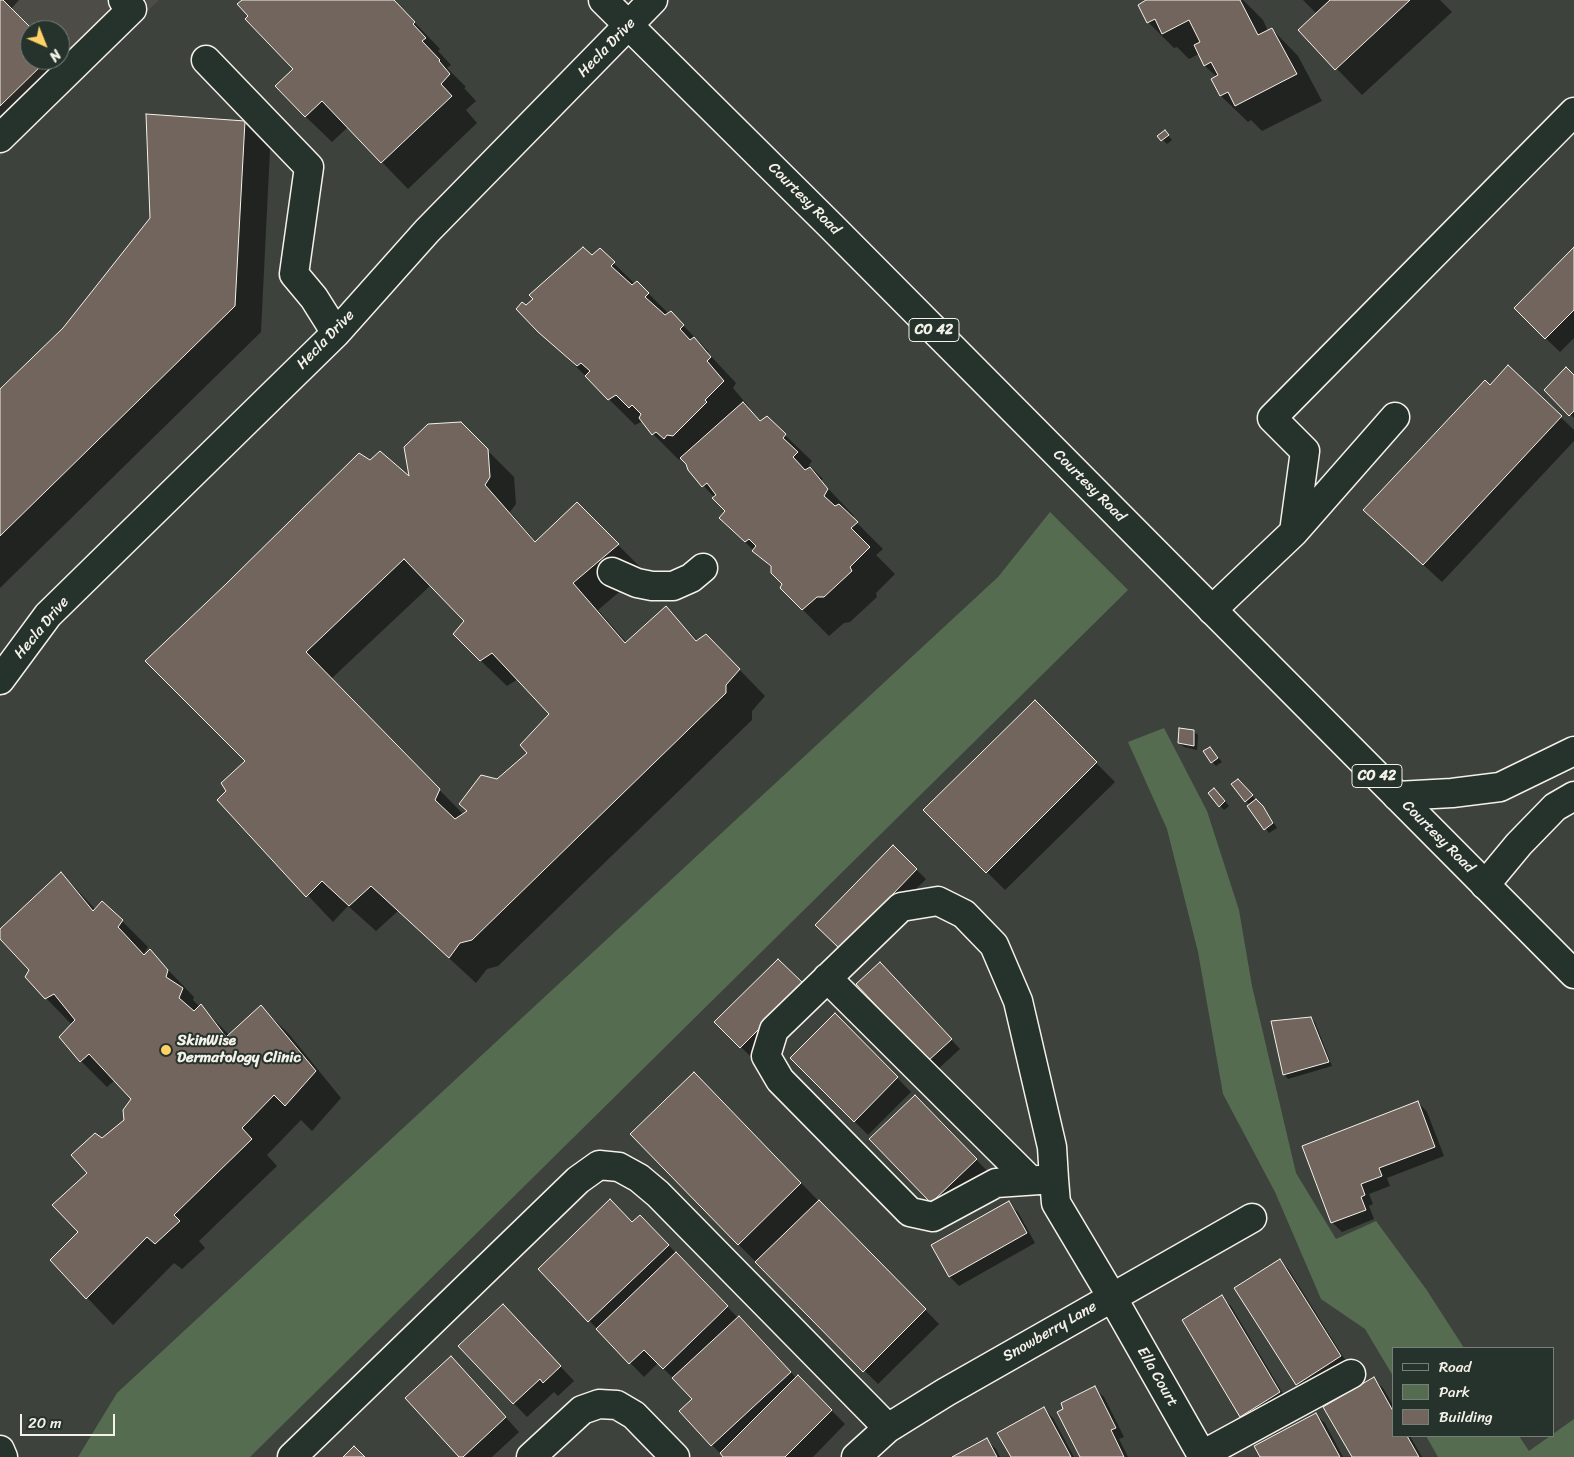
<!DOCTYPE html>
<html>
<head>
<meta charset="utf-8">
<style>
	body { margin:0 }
	#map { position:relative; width:1574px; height:1457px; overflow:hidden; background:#3d423c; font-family:Sriracha,sans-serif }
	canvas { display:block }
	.legend { position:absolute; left:1392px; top:1347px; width:162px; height:90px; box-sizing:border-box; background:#26332d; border:1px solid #787f78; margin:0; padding:6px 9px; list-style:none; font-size:15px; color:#f4f1e8 }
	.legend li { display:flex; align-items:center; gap:10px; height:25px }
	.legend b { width:25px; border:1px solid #787f78 }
	.north { position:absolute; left:20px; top:20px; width:50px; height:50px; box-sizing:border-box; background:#26332d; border:1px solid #787f78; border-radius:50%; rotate:136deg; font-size:14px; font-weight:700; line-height:20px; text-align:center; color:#f4f1e8 }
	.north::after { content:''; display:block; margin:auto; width:18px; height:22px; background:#ffd166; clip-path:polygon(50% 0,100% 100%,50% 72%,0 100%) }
	.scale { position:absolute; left:20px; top:1414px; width:95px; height:22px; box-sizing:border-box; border:2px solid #f4f1e8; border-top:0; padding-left:6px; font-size:15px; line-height:18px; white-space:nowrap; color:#f4f1e8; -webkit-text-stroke:4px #26332d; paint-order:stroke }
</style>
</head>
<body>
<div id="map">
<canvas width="1574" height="1457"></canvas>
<ul class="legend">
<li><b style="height:6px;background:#26332d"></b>Road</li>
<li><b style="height:14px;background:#566c50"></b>Park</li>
<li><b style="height:14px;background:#72655e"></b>Building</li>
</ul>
<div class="north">N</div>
<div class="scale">20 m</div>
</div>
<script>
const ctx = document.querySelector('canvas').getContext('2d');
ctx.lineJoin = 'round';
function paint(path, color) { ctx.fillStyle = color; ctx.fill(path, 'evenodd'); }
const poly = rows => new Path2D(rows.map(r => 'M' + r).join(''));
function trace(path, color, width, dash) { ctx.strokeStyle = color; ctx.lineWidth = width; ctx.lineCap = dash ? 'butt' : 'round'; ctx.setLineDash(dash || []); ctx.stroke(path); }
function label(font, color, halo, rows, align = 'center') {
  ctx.font = font + ' Sriracha,sans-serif'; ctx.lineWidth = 4; ctx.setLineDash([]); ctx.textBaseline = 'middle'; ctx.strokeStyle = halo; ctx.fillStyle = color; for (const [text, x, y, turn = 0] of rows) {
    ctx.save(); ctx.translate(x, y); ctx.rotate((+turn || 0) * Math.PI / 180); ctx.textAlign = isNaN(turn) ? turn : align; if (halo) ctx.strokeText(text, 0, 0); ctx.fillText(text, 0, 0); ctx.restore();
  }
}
paint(poly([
	[0,0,159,0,0,157],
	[30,30,60,30,60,60,30,60]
]), '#4d4c46');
paint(poly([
	[1050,512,1128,590,250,1457,78,1457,117,1393,998,577],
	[1164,728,1207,811,1239,910,1252,986,1296,1173,1336,1239,1376,1221,1426,1289,1464,1348,1393,1348,1393,1376,1365,1329,1321,1299,1275,1192,1223,1094,1198,952,1167,829,1128,742],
	[1574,1419,1574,1457,1438,1457,1426,1436,1519,1436,1529,1451]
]), '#566c50');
paint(poly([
	[0,0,19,0,11,9,31,30,30,30,30,60,60,59,68,67,0,133],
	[243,0,393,0,440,49,438,51,451,65,447,68,466,87,464,88,476,101,466,110,477,123,408,189,348,127,332,142,305,116,294,69,250,16],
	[1147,0,1243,0,1263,20,1268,31,1272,29,1298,56,1322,101,1262,131,1251,120,1248,122,1221,96,1213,79,1217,77,1205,66,1199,54,1189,59,1177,47,1174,48,1148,22],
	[1303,0,1440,0,1452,12,1362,95,1300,30,1317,14],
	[244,123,270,149,261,332,0,588,0,391,64,328],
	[1165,132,1172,140,1167,144,1159,136],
	[1574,249,1574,338,1560,352,1529,322],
	[600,250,635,284,637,282,669,314,671,313,709,352,708,353,736,383,733,388,749,407,748,409,761,422,767,418,812,461,809,465,823,479,821,481,854,516,852,518,883,549,876,555,895,574,876,593,877,597,850,622,844,623,829,636,781,588,784,584,772,568,720,518,727,511,689,470,687,464,682,458,679,460,653,434,643,421,635,425,518,309,526,306],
	[1509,367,1574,430,1574,441,1442,582,1364,510],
	[1574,376,1574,418,1546,390],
	[487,450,514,477,516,504,510,512,537,543,577,504,644,571,598,610,627,643,666,607,698,641,732,662,765,696,752,711,752,720,498,966,487,969,476,983,398,911,376,931,348,906,333,922,218,800,228,791,247,761,370,462,410,479],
	[431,585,465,620,480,660,507,686,518,679,551,714,529,753,498,780,464,815,331,679],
	[1035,701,1115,782,1005,890,925,810],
	[1193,731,1198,735,1197,750,1184,747,1179,743],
	[1210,748,1222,762,1216,766,1212,762],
	[1238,781,1267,812,1277,828,1269,833,1250,806,1233,784],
	[1218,793,1229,806,1224,810,1209,794],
	[893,847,926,879,850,957],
	[61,873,96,910,122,921,148,947,141,958,150,951,194,997,193,1000,200,1007,201,1006,230,1036,261,1007,288,1033,341,1098,312,1131,301,1120,267,1155,277,1166,199,1241,205,1248,182,1269,174,1263,113,1325,52,1260,80,1232,89,1173,102,1140,126,1120,132,1099,115,1080,107,1087,81,1061,72,1025,46,998,31,970,0,937,0,931],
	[889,973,960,1049,938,1069,929,1060],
	[812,994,750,1056,716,1022],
	[835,1015,911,1092,868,1135,792,1058],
	[1311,1018,1315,1022,1332,1066,1288,1079,1284,1074],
	[712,1092,939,1324,878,1384,738,1244],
	[1418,1102,1427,1112,1444,1156,1387,1178,1390,1186,1369,1194,1373,1204,1369,1206,1374,1219,1342,1232,1332,1222],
	[929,1110,990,1174,931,1202],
	[1008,1203,1018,1212,1035,1243,959,1286,950,1277,933,1246],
	[633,1224,654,1230,738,1318,753,1331,797,1379,798,1377,845,1424,813,1457,724,1457,712,1445,694,1399,658,1363,644,1377,539,1269],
	[1280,1260,1289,1270,1349,1366,1306,1394,1297,1385,1236,1288],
	[1221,1297,1231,1306,1288,1402,1251,1425,1241,1416],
	[516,1319,574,1381,558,1396,554,1392,527,1417,459,1346],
	[465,1372,519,1432,492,1457,461,1457],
	[1374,1379,1383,1388,1393,1405,1393,1436,1410,1436,1422,1457,1353,1457],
	[1094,1388,1104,1397,1124,1437,1119,1439,1128,1457,1081,1457],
	[1044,1409,1053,1418,1074,1457,1012,1457],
	[1315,1414,1325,1423,1343,1457,1261,1457],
	[986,1440,996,1449,1000,1457,955,1457]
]), '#0007');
const building = poly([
	[0,0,3,0,33,30,30,30,30,60,47,60,0,106,0,0],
	[242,0,394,0,415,22,413,24,426,38,422,41,440,60,439,61,450,74,441,84,452,96,381,163,322,101,305,117,275,86,293,69,245,19,248,16,237,4,242,0],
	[1146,0,1240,0,1258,35,1272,28,1297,74,1235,106,1228,92,1220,96,1211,79,1218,75,1211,62,1204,66,1194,45,1200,42,1189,20,1162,34,1155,19,1147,23,1138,5,1146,0],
	[1330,0,1410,0,1335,70,1298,30,1330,0],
	[146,114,245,121,235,306,0,536,0,389,63,328,150,218,146,114],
	[1165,130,1169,135,1161,141,1157,136,1165,130],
	[583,247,592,255,600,248,615,262,611,266,632,285,637,281,649,293,645,297,665,315,671,311,684,325,680,329,690,340,694,337,711,357,707,361,724,381,705,400,707,402,673,436,667,435,664,439,656,432,652,435,639,418,641,414,632,405,629,408,616,395,608,400,585,376,590,371,581,363,577,366,538,332,516,309,522,302,526,305,533,299,529,295,583,247],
	[1574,247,1574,310,1545,339,1514,308,1574,247],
	[1508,365,1562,416,1423,565,1363,510,1485,380,1490,385,1508,365],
	[1566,367,1574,375,1574,411,1569,416,1544,390,1566,367],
	[743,402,760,421,767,416,786,434,783,438,798,452,793,457,805,470,810,467,828,489,824,496,835,506,839,504,858,522,851,528,870,547,850,567,852,571,824,597,817,597,802,610,780,588,782,584,771,573,771,566,752,551,756,546,749,539,745,542,719,518,725,511,712,498,716,495,707,483,702,487,688,470,686,464,680,458,743,402],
	[461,422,488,449,490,477,485,485,535,542,577,502,619,544,573,583,625,643,666,606,696,641,706,634,740,669,726,685,726,693,472,940,460,943,449,958,371,886,349,906,322,881,306,897,217,800,226,791,221,783,245,761,145,661,226,584,359,453,370,460,380,451,409,476,404,447,428,424,461,422],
	[404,559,464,621,453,634,480,661,492,653,549,714,520,745,527,753,497,779,481,775,459,804,467,811,455,819,435,800,440,789,306,652,404,559],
	[1035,700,1097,762,986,873,923,810,1035,700],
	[1179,728,1194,730,1194,746,1178,743,1179,728],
	[1210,747,1218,758,1211,763,1203,751,1210,747],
	[1238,779,1253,795,1245,802,1231,784,1238,779],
	[1214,788,1225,801,1219,807,1208,793,1214,788],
	[1256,799,1263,806,1273,823,1264,830,1247,806,1256,799],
	[893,845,917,869,840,949,815,925,893,845],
	[61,872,93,911,102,901,123,920,118,927,144,955,150,949,168,970,166,977,183,988,179,998,194,1011,201,1004,226,1037,261,1005,316,1071,285,1106,274,1095,242,1128,252,1139,174,1215,180,1221,155,1244,147,1237,86,1299,50,1260,78,1232,52,1205,87,1173,71,1155,95,1133,102,1138,124,1120,123,1110,131,1099,89,1054,80,1062,59,1037,75,1020,54,994,45,999,25,977,29,970,0,939,0,929,61,872],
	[778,959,804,984,740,1048,714,1022,778,959],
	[880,962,952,1039,928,1061,856,984,880,962],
	[835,1013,898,1077,854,1122,790,1058,835,1013],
	[1311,1017,1329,1062,1283,1075,1271,1021,1311,1017],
	[694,1072,801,1183,738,1245,630,1134,694,1072],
	[915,1095,977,1159,931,1203,869,1139,915,1095],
	[1418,1101,1435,1147,1379,1168,1382,1176,1361,1184,1365,1195,1361,1197,1366,1210,1331,1223,1302,1146,1418,1101],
	[610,1199,632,1222,640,1215,669,1245,588,1322,538,1269,610,1199],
	[819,1200,926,1309,863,1372,755,1262,819,1200],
	[1009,1201,1027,1233,949,1277,931,1245,1009,1201],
	[676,1252,728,1306,663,1369,644,1350,629,1364,596,1329,676,1252],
	[1280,1259,1341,1356,1296,1385,1234,1288,1280,1259],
	[1222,1295,1280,1392,1240,1417,1182,1320,1222,1295],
	[503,1304,561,1366,543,1383,540,1379,513,1404,458,1346,503,1304],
	[739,1316,791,1372,711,1446,679,1411,692,1399,672,1378,739,1316],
	[451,1356,506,1417,463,1457,459,1457,405,1398,451,1356],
	[798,1375,832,1410,785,1457,723,1457,720,1453,798,1375],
	[1374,1377,1393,1411,1393,1436,1407,1436,1419,1457,1352,1457,1323,1407,1374,1377],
	[1095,1386,1116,1428,1111,1430,1124,1457,1080,1457,1057,1412,1063,1409,1061,1403,1095,1386],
	[1044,1407,1071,1457,1011,1457,997,1433,1044,1407],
	[1316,1413,1340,1457,1260,1457,1254,1446,1316,1413],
	[987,1438,997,1457,952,1457,987,1438],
	[354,1446,365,1457,343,1457,354,1446]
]);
paint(building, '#72655e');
trace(building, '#f4f1e8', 1);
const minor = poly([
	[206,60,309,167,294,274,314,298,336,333],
	[0,138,132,9,123,0],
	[1294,532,1305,451,1272,418,1574,112],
	[612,572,637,583,652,586,673,586,691,578,703,568],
	[1212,610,1294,532,1395,417],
	[0,680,48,615,336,333,427,231,653,0],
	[1397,796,1452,793,1500,787,1574,751],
	[1485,885,1519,844,1555,807,1574,796],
	[827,978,1030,1180],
	[1054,1179,996,1183,933,1217,910,1212,780,1080,766,1056,774,1030,901,907,938,901,964,914,994,945,1018,1001,1052,1147,1054,1179,1056,1203,1112,1297,1203,1457],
	[0,1450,3,1457],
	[1202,1455,1351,1374],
	[292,1457,578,1180,599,1165,619,1167,639,1178,658,1194,888,1428],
	[531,1457,582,1410,599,1404,617,1405,634,1415,675,1457],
	[856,1457,888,1428,946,1392,1252,1218]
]);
const major = poly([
	[603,0,832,227,1574,974]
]);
trace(minor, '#f4f1e8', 31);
trace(major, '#f4f1e8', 31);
trace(minor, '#26332d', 28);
trace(major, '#26332d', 28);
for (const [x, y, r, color] of [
	[166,1050,6,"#ffd166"]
]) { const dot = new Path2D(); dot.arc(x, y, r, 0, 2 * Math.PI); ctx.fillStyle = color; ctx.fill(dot); trace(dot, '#26332d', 2); }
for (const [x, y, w] of [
	[934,330,50],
	[1377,776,50]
]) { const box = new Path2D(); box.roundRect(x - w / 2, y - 11.5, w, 23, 4); ctx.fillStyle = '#26332d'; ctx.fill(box); trace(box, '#f4f1e8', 1); }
label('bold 14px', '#f4f1e8', null, [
	["CO 42",934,330],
	["CO 42",1377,776]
]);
label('15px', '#f4f1e8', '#26332d', [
	["Hecla Drive",607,48,-46],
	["Courtesy Road",804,199,45],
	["Hecla Drive",326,340,-46],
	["Courtesy Road",1089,486,45],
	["Hecla Drive",42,628,-50],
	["Courtesy Road",1438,837,45],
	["Snowberry Lane",1050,1332,-30],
	["Ella Court",1157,1377,60]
]);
label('bold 15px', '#f4f1e8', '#26332d', [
	["SkinWise",177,1041],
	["Dermatology Clinic",177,1058]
], 'left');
</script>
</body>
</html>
